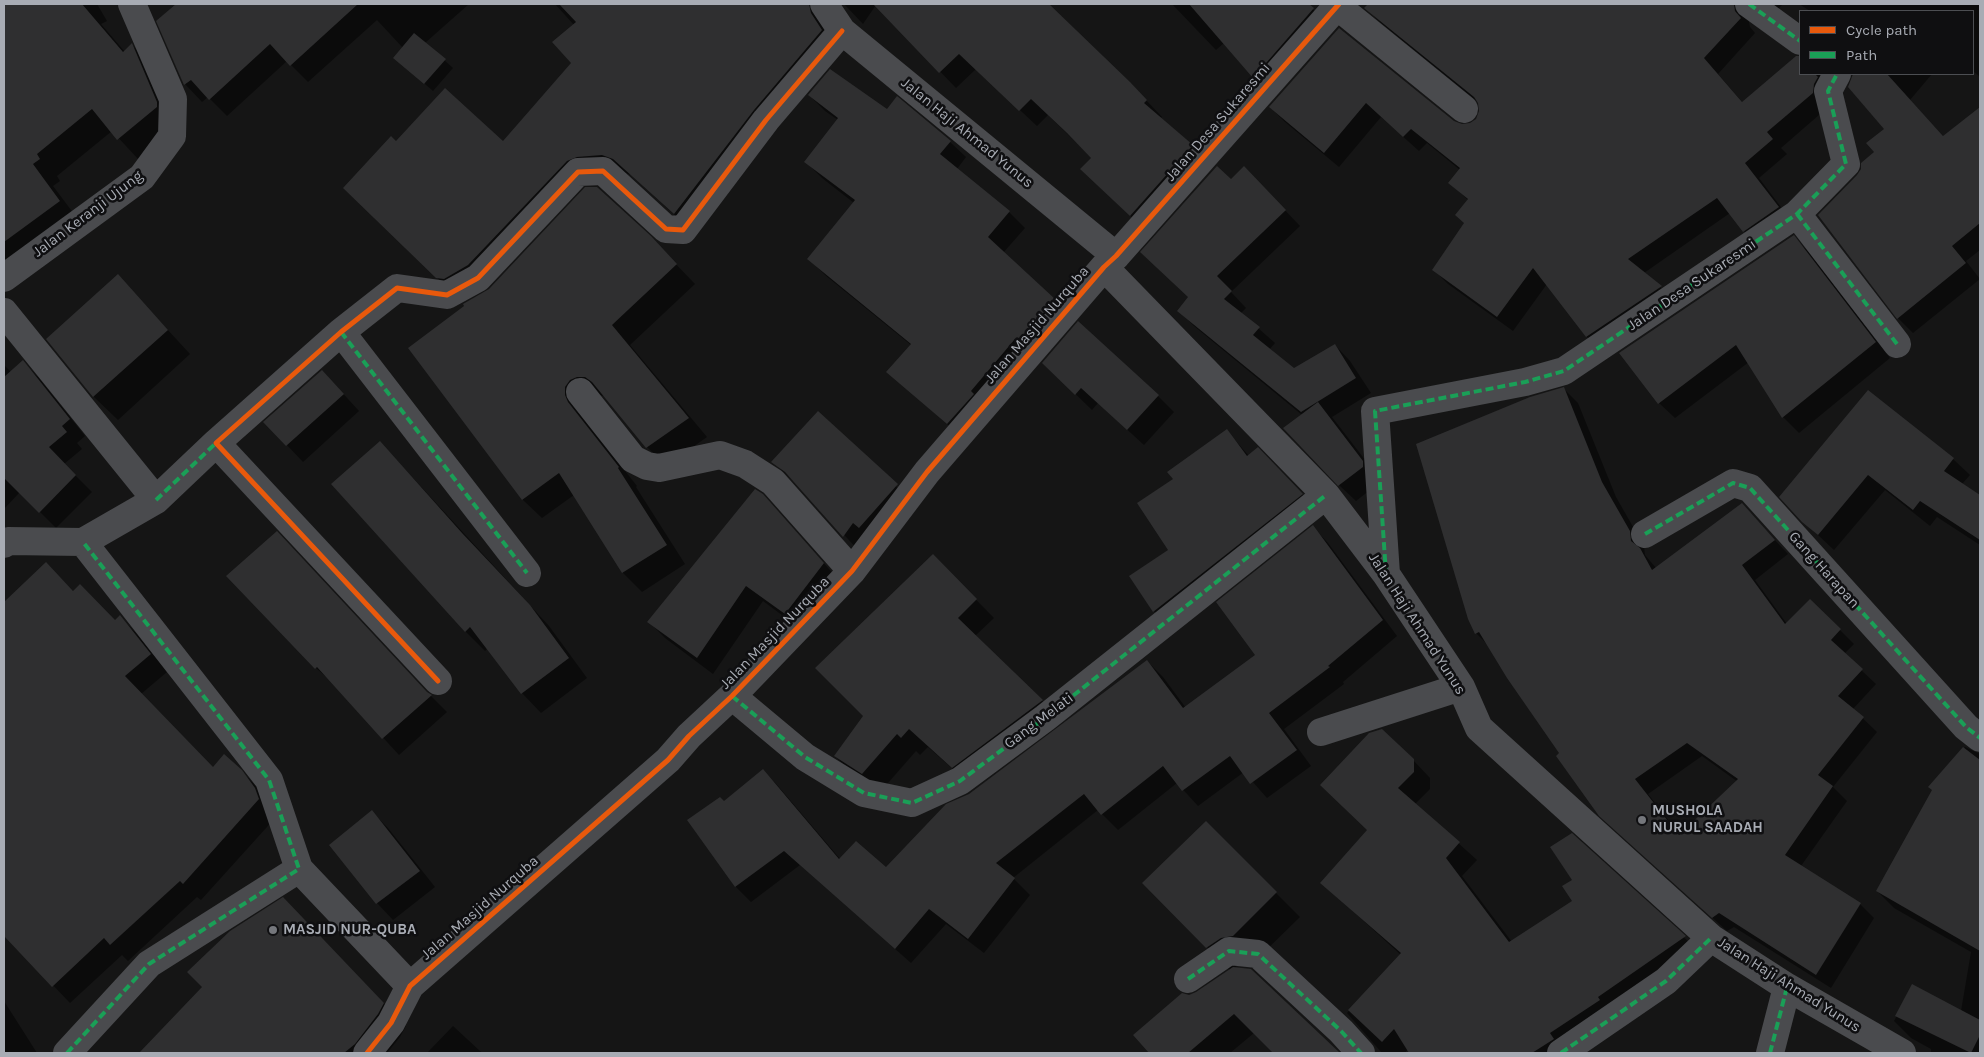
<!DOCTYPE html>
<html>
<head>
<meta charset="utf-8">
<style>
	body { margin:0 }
	#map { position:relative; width:1984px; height:1057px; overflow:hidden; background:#151515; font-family:Karla,sans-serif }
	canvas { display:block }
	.frame { position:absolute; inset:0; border:5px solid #a8acb4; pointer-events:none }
	.legend { position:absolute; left:1799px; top:10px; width:175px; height:65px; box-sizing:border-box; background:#0f0f11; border:1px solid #4c4e52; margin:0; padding:6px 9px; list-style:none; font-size:15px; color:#a8acb4 }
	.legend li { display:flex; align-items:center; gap:10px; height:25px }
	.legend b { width:25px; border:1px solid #4c4e52 }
</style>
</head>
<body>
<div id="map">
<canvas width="1984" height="1057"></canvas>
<div class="frame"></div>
<ul class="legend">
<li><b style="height:6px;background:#e8590c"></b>Cycle path</li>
<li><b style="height:6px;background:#1a9f57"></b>Path</li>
</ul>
</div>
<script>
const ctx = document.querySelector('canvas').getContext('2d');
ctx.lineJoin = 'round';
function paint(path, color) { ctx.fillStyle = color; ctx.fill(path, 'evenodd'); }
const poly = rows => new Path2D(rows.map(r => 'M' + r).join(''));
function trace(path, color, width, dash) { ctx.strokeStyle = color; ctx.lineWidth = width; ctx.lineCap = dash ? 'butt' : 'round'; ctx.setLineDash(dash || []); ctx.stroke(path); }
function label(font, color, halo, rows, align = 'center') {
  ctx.font = font + ' Karla,sans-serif'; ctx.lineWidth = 5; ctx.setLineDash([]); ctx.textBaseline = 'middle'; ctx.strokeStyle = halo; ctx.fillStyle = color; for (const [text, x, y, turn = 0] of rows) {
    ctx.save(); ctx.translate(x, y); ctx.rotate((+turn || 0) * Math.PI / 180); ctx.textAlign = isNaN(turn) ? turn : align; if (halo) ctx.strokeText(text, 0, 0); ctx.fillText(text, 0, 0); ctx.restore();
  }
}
paint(poly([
	[4,4,97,4,107,21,101,24,125,52,132,45,153,66,178,124,139,160,112,131,57,176,60,181,53,186,80,222,4,278],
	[177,4,469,4,425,43,453,68,433,91,403,65,403,48,377,20,308,82,287,61,227,116,208,97,202,102,185,84,158,22],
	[555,4,621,4,638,24,658,4,1032,4,1036,8,1041,4,1048,4,1146,100,1162,117,1160,119,1208,163,1147,232,1098,185,1092,158,1048,115,1037,126,976,69,956,88,876,5,863,24,845,5,840,4,827,30,690,229,631,175,620,171,594,172,454,294,361,204,396,143,503,142,572,63,574,25],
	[1172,4,1307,4,1329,24,1269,92,1224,43,1216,50],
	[1370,4,1761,4,1748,18,1750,27,1755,33,1718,74,1743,103,1797,57,1800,57,1800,74,1849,74,1827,108,1781,148,1787,154,1759,178,1793,223,1758,246,1744,231,1730,213,1644,273,1676,301,1602,351,1587,337,1547,284,1513,331,1448,284,1433,269,1465,223,1468,200,1450,183,1460,170,1427,143,1419,151,1381,117,1339,167,1285,122,1270,107,1339,29,1454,122,1462,126,1471,125,1477,119,1481,112,1479,103,1381,23,1366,8],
	[1768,4,1783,4,1778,9],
	[1799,4,1980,4,1980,77,1973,71,1973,11,1810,11],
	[1854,74,1932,74,1910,100,1944,137,1980,109,1980,250,1966,261,1980,279,1913,333,1898,318,1858,175,1876,152,1885,129,1849,86],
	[809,95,887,111,950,142,966,157,957,169,1009,212,1025,228,1003,253,1070,316,964,439,888,372,911,345,825,275,809,259,854,203,822,178,806,162,838,120,825,111],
	[1231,180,1260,184,1300,226,1231,292,1246,308,1241,313,1275,343,1269,350,1294,369,1335,345,1350,361,1371,393,1332,417,1379,478,1379,483,1356,501,1339,485,1302,415,1194,326,1179,311,1189,298],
	[1793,237,1809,252,1890,358,1799,433,1783,417,1749,362,1675,418,1659,403],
	[669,257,695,284,630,345,707,437,666,466,647,447,605,396,597,395,586,422,637,486,636,487,685,564,642,592,623,573,574,495,542,518,523,500,410,348],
	[118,276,190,354,118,420,94,397,48,339],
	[23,362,39,378,85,436,77,443,82,449,64,464,92,492,56,528,20,492,4,509,4,365,11,372],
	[1060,379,1158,396,1174,412,1144,445,1098,403,1092,410],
	[338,388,359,411,303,462,265,422],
	[1564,389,1578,403,1616,497,1644,546,1645,555,1656,568,1742,505,1788,554,1755,580,1787,624,1810,600,1854,644,1844,654,1876,684,1853,709,1877,732,1833,787,1847,801,1801,866,1860,904,1874,918,1831,988,1734,927,1727,931,1615,829,1489,646,1476,633],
	[1702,756,1738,782,1681,836,1648,794],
	[1868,392,1953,459,1970,475,1962,484,1980,497,1980,545,1937,517,1930,526,1885,490,1834,550,1803,521],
	[818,413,913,502,860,552,797,484,773,462],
	[1227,431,1249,456,1258,449,1316,508,1168,625,1154,611,1130,577,1169,551,1175,480],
	[380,442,549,626,587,678,541,713,522,693,488,648,485,651,465,631],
	[762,495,839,580,802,630,763,601,713,674,665,638,649,622],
	[1313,527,1328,543,1397,636,1343,682,1344,684,1284,729,1311,766,1267,798,1244,772,1198,806,1177,783,1118,830,1098,810,1013,878,1030,895,984,953,946,924,911,963,800,865,751,902,736,887,689,820,724,802,763,770,778,786,841,860,886,869,970,795,1147,661,1163,677,1186,708,1257,655],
	[933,556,994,618,975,636,1060,718,971,785,928,747,920,755,916,751,881,791,853,774,835,756,864,716],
	[46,564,74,592,115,621,120,617,137,634,167,672,141,694,213,769,241,771,259,789,276,817,201,900,197,897,128,961,122,955,70,1003,4,934,4,604],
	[228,576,429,694,447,712,399,755,333,683,316,668],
	[1965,747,1980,754,1980,1053,1931,1053,1931,1049,1911,1038,1894,1021,1913,985,1961,1011,1971,952,1894,908,1877,891,1934,791,1930,787],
	[1413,760,1430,778,1430,789,1415,804,1477,860,1462,876,1512,942,1574,901,1572,835,1702,954,1568,1053,1411,1053,1408,1049,1405,1053,1382,1053,1347,1013,1401,955,1322,883,1368,830],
	[372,812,388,828,435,887,393,920,377,903,330,845],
	[1206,823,1300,917,1257,959,1245,961,1234,968,1329,1043,1339,1053,1275,1053,1254,1033,1230,1053,1151,1053,1135,1035,1189,996,1197,993,1230,970,1144,883],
	[306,922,406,1026,400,1037,387,1053,141,1053,204,987],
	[4,1001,37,1053,4,1053],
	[453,1026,480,1051,483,1053,427,1053]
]), '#0007');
paint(poly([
	[4,4,82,4,123,52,132,43,157,102,157,107,117,140,92,109,37,154,40,159,33,164,60,201,4,242],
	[176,4,358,4,290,66,270,44,209,100,191,80,184,85,156,21],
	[559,4,809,4,811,13,822,30,754,110,674,214,613,159,602,155,577,157,567,161,468,265,444,279,436,278,343,188,391,136,396,141,445,88,503,141,571,63,552,42,576,22],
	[873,4,1049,4,1130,82,1147,100,1144,103,1193,145,1130,216,1080,169,1091,158,1067,133,1031,99,1019,111,959,54,939,73],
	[1189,4,1309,4,1314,8,1253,78],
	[1368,4,1734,4,1735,11,1741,18,1704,58,1742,102,1796,56,1800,56,1800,74,1815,74,1818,77,1814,84,1813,93,1767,132,1773,139,1745,163,1779,207,1743,232,1717,198,1628,259,1662,286,1586,337,1533,268,1497,317,1432,270,1464,223,1455,215,1468,199,1448,183,1460,168,1411,129,1403,137,1366,103,1324,153,1269,107,1339,28,1454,121,1462,124,1470,123,1476,119,1479,111,1478,103,1474,97,1364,8],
	[414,33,446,59,424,84,393,58],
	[830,69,887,109,897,96,951,141,940,154,1010,211,988,237,1055,299,1019,342,1015,339,971,391,974,394,947,424,886,372,911,344,807,259,855,200,804,162,838,118,808,95],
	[1853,74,1887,74,1943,136,1980,107,1980,223,1952,246,1966,263,1897,319,1818,215,1857,175,1861,169,1861,163,1874,152,1866,143,1884,129,1848,87],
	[1217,166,1231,179,1244,166,1286,210,1217,276,1232,291,1224,299,1260,327,1253,335,1294,368,1335,344,1356,378,1301,412,1177,311,1188,297,1140,252],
	[585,187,597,187,651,236,677,264,612,325,689,418,646,448,592,382,585,377,577,377,570,380,565,387,565,395,568,402,619,467,618,468,667,545,622,573,559,473,522,500,408,348,464,306,463,304,489,289],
	[1794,235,1876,342,1782,418,1736,345,1658,404,1619,353],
	[118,274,168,330,93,397,46,339],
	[1078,321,1159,395,1127,430,1081,388,1075,395,1042,363],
	[23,360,70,419,62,426,67,432,49,447,76,475,39,513,4,478,4,377],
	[322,370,344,394,286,446,263,422],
	[1564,387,1602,482,1630,531,1631,541,1640,548,1652,570,1742,503,1775,540,1742,565,1785,624,1810,599,1841,629,1831,640,1863,669,1838,696,1864,717,1818,775,1833,786,1785,855,1861,903,1816,975,1719,913,1712,918,1599,816,1556,756,1559,753,1507,678,1479,632,1475,634,1468,619,1416,444,1530,397],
	[1687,743,1738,779,1679,835,1635,779],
	[1868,390,1954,458,1944,471,1980,495,1980,540,1920,501,1913,510,1868,475,1818,535,1802,522,1779,497],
	[1318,402,1363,461,1363,467,1338,486,1283,428],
	[818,411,898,484,859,528,853,523,843,537,785,472,771,462],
	[1227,429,1247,456,1258,447,1303,494,1153,612,1129,576,1168,550,1137,503,1173,479,1167,472],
	[380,441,462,533,530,605,569,658,521,694,470,627,465,632,331,484],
	[755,489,763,494,824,563,785,614,746,586,697,658,647,622],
	[1313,525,1383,620,1328,666,1330,667,1269,713,1297,750,1250,784,1230,756,1182,791,1163,766,1101,815,1084,794,996,863,1015,878,968,939,929,909,895,949,784,851,735,887,687,820,720,797,724,801,763,769,839,859,856,841,886,867,946,804,969,794,1147,660,1183,708,1255,655,1216,602],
	[277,531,427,692,432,695,382,739,317,667,315,669,226,576],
	[933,554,977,599,958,618,1043,700,952,768,909,729,901,738,897,734,862,774,834,756,863,716,815,668],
	[46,562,73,591,80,584,115,620,120,615,151,654,125,676,213,767,224,754,242,770,255,788,259,799,183,884,180,881,110,945,104,938,52,987,4,936,4,602],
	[1382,729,1414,759,1414,772,1398,788,1460,842,1446,858,1509,942,1572,901,1562,886,1572,880,1550,847,1572,833,1686,936,1598,997,1600,1000,1550,1033,1554,1039,1532,1053,1409,1053,1394,1029,1382,1042,1348,1010,1401,953,1320,883,1367,830,1320,785,1369,733],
	[1963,747,1980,760,1980,951,1876,891,1932,790,1928,787],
	[372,810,420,871,376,904,329,845],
	[1206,821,1277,892,1233,936,1221,938,1206,948,1142,883],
	[283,897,384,1003,378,1014,355,1044,344,1053,139,1053,202,987,187,972,230,931],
	[1233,967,1251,969,1340,1053,1273,1053,1234,1014,1188,1053,1149,1053,1133,1035,1182,993,1189,995,1196,992],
	[1912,984,1980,1020,1980,1035,1971,1053,1895,1016]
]), '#2f2f30');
trace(poly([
	[824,4,842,31,1116,256],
	[1749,4,1800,41],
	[1337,6,1464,109],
	[1797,214,1897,344],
	[1104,267,1326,495,1386,574,1461,687,1479,728,1711,938,1787,987,1902,1053],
	[4,278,142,177,172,136,173,99,132,4],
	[4,312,156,500,83,542],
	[341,332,527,573],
	[580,392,633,459,647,466,659,468,720,455,745,464,773,482,852,571],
	[156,500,216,443],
	[1645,534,1733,483,1750,488,1966,727,1980,738],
	[83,542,269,780,299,869,410,986],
	[4,544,8,541,83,542],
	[1386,574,1375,411,1525,382,1564,371,1797,214,1846,164,1828,91,1837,74],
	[438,681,216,443,341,332,397,288,447,295,478,278,578,172,603,171,666,229,683,230,766,120,842,31],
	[732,696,805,757,864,793,912,803,960,781,1045,718,1326,495],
	[1321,732,1461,687],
	[1188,979,1229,951,1258,954,1341,1031,1361,1053],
	[67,1053,149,964,299,869],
	[367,1053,391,1023,410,986,668,760,689,736,732,696,852,571,927,472,1104,267,1116,256,1339,4],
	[1561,1053,1666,981,1711,938],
	[1770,1053,1787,987]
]), '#4a4b4e', 28);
trace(poly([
	[1749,4,1800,41],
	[1797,214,1897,344],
	[341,332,527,573],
	[156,500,216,443],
	[1645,534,1733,483,1750,488,1966,727,1980,738],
	[1386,574,1375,411,1525,382,1564,371,1797,214,1846,164,1828,91,1837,74],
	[732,696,805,757,864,793,912,803,960,781,1045,718,1326,495],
	[1188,979,1229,951,1258,954,1341,1031,1361,1053],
	[67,1053,149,964,299,869,269,780,83,542],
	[1561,1053,1666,981,1711,938],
	[1770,1053,1787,987]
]), '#1a9f57', 4, [8, 4]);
trace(poly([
	[438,681,216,443,341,332,397,288,447,295,478,278,578,172,603,171,666,229,683,230,766,120,842,31],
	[367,1053,391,1023,410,986,668,760,689,736,732,696,852,571,927,472,1104,267,1116,256,1339,4]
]), '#e8590c', 5);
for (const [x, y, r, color] of [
	[1642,820,5,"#75777c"],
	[273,930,5,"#75777c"]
]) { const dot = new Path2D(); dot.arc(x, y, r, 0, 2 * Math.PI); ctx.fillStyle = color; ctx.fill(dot); trace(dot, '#0f0f11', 2); }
label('15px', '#a8acb4', '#0f0f11', [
	["Jalan Desa Sukaresmi",1218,122,-49],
	["Jalan Haji Ahmad Yunus",967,133,39],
	["Jalan Keranji Ujung",88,214,-37],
	["Jalan Desa Sukaresmi",1692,285,-34],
	["Jalan Masjid Nurquba",1037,325,-49],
	["Gang Harapan",1824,570,48],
	["Jalan Haji Ahmad Yunus",1417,624,57],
	["Jalan Masjid Nurquba",775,633,-46],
	["Gang Melati",1039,721,-37],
	["Jalan Masjid Nurquba",480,908,-41],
	["Jalan Haji Ahmad Yunus",1789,985,32]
]);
label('bold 15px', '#a8acb4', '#0f0f11', [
	["MUSHOLA",1652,811],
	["NURUL SAADAH",1652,828],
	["MASJID NUR-QUBA",283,930]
], 'left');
</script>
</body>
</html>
